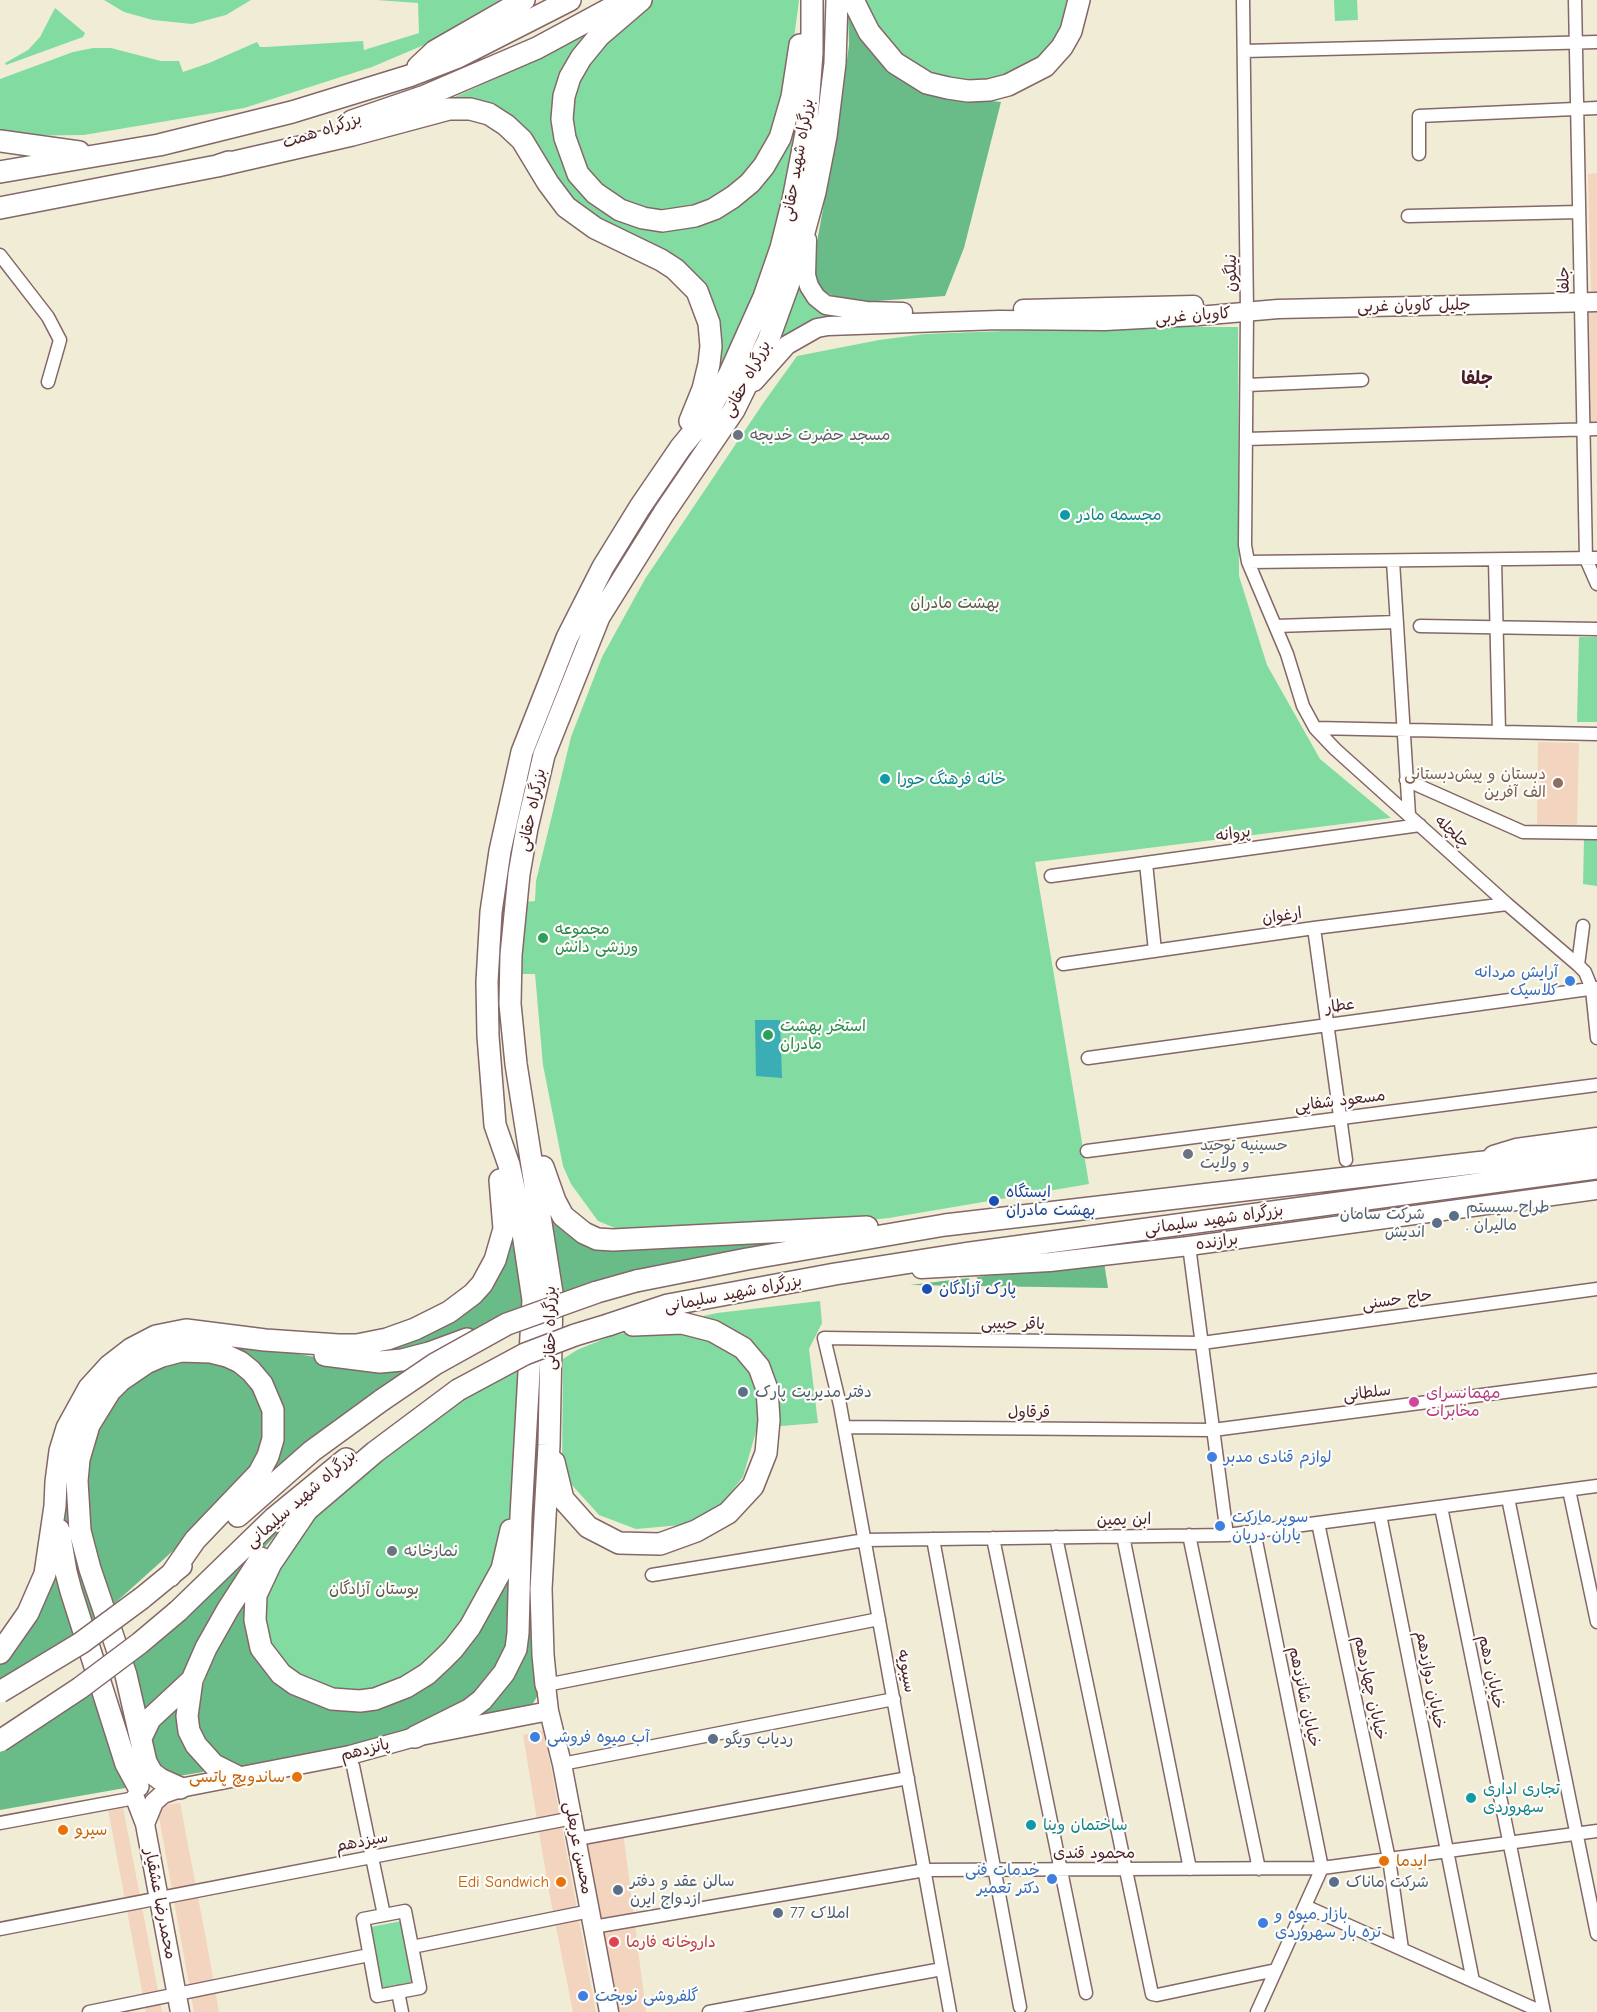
<!DOCTYPE html>
<html>
<head>
<meta charset="utf-8">
<style>
	body { margin:0 }
	canvas { display:block; background:#f1ecd6 }
</style>
</head>
<body>
<canvas width="1597" height="2012"></canvas>
<script>
const ctx = document.querySelector('canvas').getContext('2d');
ctx.lineJoin = 'round';
function paint(path, color) { ctx.fillStyle = color; ctx.fill(path, 'evenodd'); }
const poly = rows => new Path2D(rows.map(r => 'M' + r).join(''));
function trace(path, color, width, dash) { ctx.strokeStyle = color; ctx.lineWidth = width; ctx.lineCap = dash ? 'butt' : 'round'; ctx.setLineDash(dash || []); ctx.stroke(path); }
function label(font, color, halo, rows, align = 'center') {
  ctx.font = font + ' "Comic Neue","Playpen Sans Arabic",sans-serif'; ctx.lineWidth = 4.5; ctx.setLineDash([]); ctx.textBaseline = 'middle'; ctx.strokeStyle = halo; ctx.fillStyle = color; for (const [text, x, y, turn = 0] of rows) {
    ctx.save(); ctx.translate(x, y); ctx.rotate((+turn || 0) * Math.PI / 180); ctx.textAlign = isNaN(turn) ? turn : align; if (halo) ctx.strokeText(text, 0, 0); ctx.fillText(text, 0, 0); ctx.restore();
  }
}
paint(poly([
	[1597,173,1597,293,1591,293,1588,174],
	[1589,307,1597,307,1597,423,1591,424],
	[1538,742,1579,743,1577,825,1537,824],
	[544,1730,596,2012,573,2012,549,1892,523,1735],
	[180,1803,206,1939,219,2012,194,2012,157,1806],
	[123,1807,162,2012,146,2012,108,1809],
	[622,1823,646,2012,618,2012,584,1830]
]), '#f3d4be');
paint(poly([
	[104,0,251,0,226,15,192,24,153,20,124,12],
	[376,0,514,0,457,31,372,67,244,108,84,135,0,136,0,79,73,52,93,48,111,48,161,61,179,61,183,72,209,63,257,42,260,47,266,47,363,41,364,50,419,33,418,3],
	[652,0,799,0,785,108,754,171,708,207,645,213,595,186,567,122,578,71],
	[857,0,1075,0,1068,27,1031,70,968,85,910,68],
	[1334,0,1357,0,1358,20,1335,21],
	[55,8,85,33,83,37,6,65,5,63,28,50,40,37],
	[627,10,586,46,561,144,635,221,749,192,805,51,798,142,767,265,718,377,694,420,710,308,620,234,574,202,538,155,446,101,519,68],
	[803,272,845,313,839,319,768,360],
	[1108,327,1238,327,1239,576,1267,665,1320,759,1391,818,1035,862,1089,1184,889,1218,807,1226,632,1235,598,1221,571,1184,563,1166,543,1065,535,974,518,974,526,902,535,901,536,881,571,737,602,657,645,579,764,402,797,356,879,340,925,334],
	[1579,637,1597,637,1597,722,1577,722],
	[1584,839,1597,839,1597,886,1583,884],
	[820,1301,822,1323,809,1349,818,1423,757,1428,743,1477,719,1507,681,1525,636,1529,599,1515,562,1474,563,1359,577,1350,611,1336,717,1313],
	[526,1363,518,1462,505,1542,490,1586,425,1670,368,1695,308,1686,270,1651,260,1608,299,1530,435,1414],
	[402,1921,413,1982,382,1988,370,1927]
]), '#82dca2');
paint(poly([
	[848,9,866,42,954,97,1001,102,964,248,945,296,863,302,839,299,820,289,813,275,815,253,839,121,849,45],
	[542,1177,575,1233,821,1233,729,1256,630,1271,558,1295],
	[503,1183,526,1308,420,1354,397,1358,347,1348,371,1345,486,1285],
	[1104,1262,1108,1288,910,1285,969,1278,970,1284,978,1284,977,1277],
	[202,1338,369,1366,387,1366,415,1361,469,1341,389,1387,321,1434,276,1470,206,1536,252,1489,264,1474,272,1458,278,1434,278,1420,275,1405,263,1378,251,1365,230,1352,218,1348,193,1346,180,1347,157,1353,138,1363,121,1375,107,1390,94,1407,83,1429,73,1472,72,1495,76,1543,82,1568,98,1617,90,1623,74,1576,64,1521,63,1504,67,1462,75,1425,95,1393,111,1374,142,1352,176,1339],
	[216,1356,258,1386,270,1440,234,1496,114,1604,103,1579,88,1530,80,1472,101,1410,155,1362],
	[528,1464,541,1466,538,1695,532,1705,465,1718,504,1682],
	[297,1511,249,1565,183,1680,149,1712,143,1708,133,1660],
	[55,1537,80,1630,53,1650,0,1681,0,1658],
	[512,1546,516,1605,504,1665,452,1714,388,1738,231,1769,202,1746,196,1724,196,1705,224,1626,257,1571,251,1629,314,1700,426,1682],
	[98,1686,126,1785,125,1788,0,1810,0,1752],
	[186,1690,206,1765,203,1772,173,1777,157,1766,148,1725]
]), '#69bc88');
paint(poly([
	[755,1020,780,1020,782,1078,756,1076]
]), '#3badb4');
const minor = poly([
	[1243,0,1247,311,1245,545,1248,562,1287,654,1303,706,1315,728,1335,749,1507,904,1578,965,1585,972,1592,989,1597,1038],
	[1575,0,1586,559,1597,584],
	[1244,51,1597,42],
	[1419,154,1419,116,1597,108],
	[1408,216,1579,212],
	[0,255,48,317,60,340,48,382],
	[1247,385,1362,380],
	[1246,439,1597,429],
	[1495,560,1499,732],
	[1393,561,1409,815],
	[1248,562,1597,558],
	[1276,626,1397,622],
	[1420,626,1597,629],
	[1315,728,1597,734],
	[1406,780,1523,832,1597,833],
	[1146,863,1155,951],
	[1051,876,1420,825],
	[1314,928,1346,1160],
	[1063,964,1314,928,1507,904],
	[1578,965,1583,926],
	[1088,1058,1597,988],
	[1087,1151,1597,1085],
	[1189,1246,1227,1535],
	[844,1427,1213,1430,1597,1380],
	[1569,1490,1597,1622],
	[1508,1498,1597,1934],
	[1441,1507,1544,2012],
	[1380,1515,1473,1981],
	[1318,1523,1389,1859,1402,1949],
	[1254,1531,1322,1868],
	[1189,1535,1259,1869],
	[1123,1536,1190,1869],
	[1056,1537,1152,1994,1157,1995,1276,1970],
	[993,1538,1086,1993],
	[933,1539,1020,2007],
	[652,1575,865,1540,1227,1535,1597,1486],
	[546,1685,879,1619],
	[562,1764,894,1699],
	[353,1766,384,1915],
	[0,1823,135,1798],
	[577,1839,908,1778],
	[1305,1906,1542,2012],
	[405,1911,420,1988,377,1996,363,1919,405,1911],
	[593,1927,925,1870,1322,1868,1597,1831],
	[0,1929,573,1818],
	[412,1947,590,1911],
	[398,1992,402,2012],
	[89,2012,369,1955],
	[709,2012,942,1969],
	[950,2012,840,1405,824,1338,1202,1343,1597,1289],
	[1257,2012,1322,1868]
]);
const secondary = poly([
	[807,240,806,275,809,286,816,297,826,305,866,311,903,312],
	[1023,309,1194,305],
	[754,382,787,345,817,328,828,326,999,320,1105,321,1198,316,1278,309,1597,302],
	[1493,1155,1516,1148,1597,1137],
	[921,1269,1050,1262,1189,1246,1597,1190],
	[546,1685,549,1711,562,1764,609,2012],
	[135,1798,145,1824,180,2012],
	[145,1824,154,1802,163,1794,180,1788,350,1755,415,1737,549,1711]
]);
const trunk = poly([
	[641,0,599,36,581,58,570,77,564,96,562,119,565,138,578,174,595,193,620,210,643,218,662,221,695,216,714,209,733,197,750,183,764,166,780,138,792,97,800,45],
	[853,0,869,32,895,63,927,83,948,88,968,91,989,90,1008,85,1045,66,1062,47,1071,31,1079,0],
	[418,67,435,51,524,0],
	[352,121,425,96,537,48,626,0],
	[0,141,79,152],
	[217,166,352,135,449,109,470,109,489,114,506,125,522,140,548,183,566,207,595,228,661,260,675,269,697,291,709,323,711,346,709,364,703,389,690,421],
	[0,172,159,145,292,112,409,76,458,57,570,0],
	[0,208,217,166,229,162],
	[543,1167,555,1201,563,1216,584,1233,597,1239,613,1240,867,1227],
	[636,1281,747,1259,945,1225,1475,1163,1597,1150],
	[608,1325,668,1305,835,1274,969,1253,1597,1168],
	[325,1355,380,1362,402,1360,429,1353,467,1339],
	[458,1390,375,1452,307,1510,271,1563,256,1595,255,1620,261,1648,281,1674,295,1684,332,1699,360,1701,375,1699,406,1687,427,1674,442,1660,453,1649,470,1627,502,1569,511,1530],
	[554,1462,563,1499,588,1527,619,1543,660,1544,696,1531,728,1513,753,1486,766,1453,769,1420,767,1389,759,1367,743,1348,713,1331,682,1323,633,1325],
	[238,1516,312,1451,382,1400],
	[59,1530,66,1572,71,1591,126,1764,138,1786],
	[170,1576,195,1540,259,1473,268,1456,273,1439,273,1410,262,1384,251,1371,240,1362,227,1356,211,1352,181,1351,162,1356,146,1363,121,1380,110,1391,89,1425,79,1459,77,1481,80,1531,90,1569,126,1675,146,1762,152,1773,160,1779,180,1788],
	[142,1598,181,1566],
	[178,1611,274,1518,346,1459],
	[0,1653,28,1613,45,1574,55,1506,56,1482,60,1451,67,1428,89,1388,109,1366,131,1349,156,1336,186,1330,265,1340,338,1345,357,1345,387,1339,415,1329,449,1312,473,1294,482,1284,495,1260,504,1229,500,1180],
	[546,1685,543,1655,541,1589,549,1445,552,1293,516,1064,510,1004,511,955,519,874,527,828,544,755,599,617,664,513,734,410,768,341,794,269,815,192,826,136,835,63,837,0],
	[415,1737,469,1710,482,1700,504,1673,516,1649,518,1633,521,1516,533,1300,521,1220,509,1165,495,1125,488,1036,487,982,491,912,500,851,522,752,567,638,603,567,640,507,681,447,704,419,729,375,764,297,781,248,793,200,806,133,812,53,812,0],
	[141,1738,150,1719,192,1680],
	[238,1777,214,1765,196,1745,189,1731,187,1716,192,1680,206,1648,228,1609,261,1558]
]);
trace(minor, '#846767', 15);
trace(secondary, '#846767', 21);
trace(trunk, '#846767', 24);
trace(minor, '#fff', 12);
trace(secondary, '#fff', 18);
trace(trunk, '#fff', 21);
const trunkBridge = poly([
	[458,1390,525,1354,575,1335,608,1325],
	[382,1400,435,1364,507,1324,597,1292,636,1281],
	[0,1692,81,1643,142,1598],
	[0,1741,80,1688,140,1643,178,1611]
]);
trace(trunkBridge, '#846767', 24, []);
trace(trunkBridge, '#fff', 21);
for (const [x, y, r, color] of [
	[738,435,6,"#6b7280"],
	[1065,515,6,"#0f9aa8"],
	[885,779,6,"#0f9aa8"],
	[1558,783,6,"#8d6e63"],
	[543,938,6,"#2e9e5b"],
	[1570,981,6,"#3f7fe0"],
	[768,1035,6,"#2e9e5b"],
	[1188,1154,6,"#6b7280"],
	[994,1201,6,"#1a4fb4"],
	[1454,1216,6,"#5c6f8a"],
	[1437,1223,6,"#5c6f8a"],
	[927,1289,6,"#1a4fb4"],
	[743,1392,6,"#5c6f8a"],
	[1414,1402,6,"#d1479c"],
	[1212,1457,6,"#3f7fe0"],
	[1220,1526,6,"#3f7fe0"],
	[392,1551,6,"#6b7280"],
	[535,1737,6,"#3f7fe0"],
	[713,1739,6,"#5c6f8a"],
	[297,1777,6,"#e8710a"],
	[1471,1798,6,"#0f9aa8"],
	[1031,1825,6,"#0f9aa8"],
	[63,1830,6,"#e8710a"],
	[1384,1861,6,"#e8710a"],
	[1052,1879,6,"#3f7fe0"],
	[561,1882,6,"#e8710a"],
	[1334,1882,6,"#5c6f8a"],
	[618,1890,6,"#5c6f8a"],
	[778,1913,6,"#5c6f8a"],
	[1263,1923,6,"#3f7fe0"],
	[614,1942,6,"#e0444e"],
	[583,1996,6,"#3f7fe0"]
]) { const dot = new Path2D(); dot.arc(x, y, r, 0, 2 * Math.PI); ctx.fillStyle = color; ctx.fill(dot); trace(dot, '#fdfcf7', 2); }
label('16px', '#4a1f2b', '#fdfcf7', [
	["بزرگراه همت",322,131,-18],
	["بزرگراه شهید حقانی",798,160,-80],
	["نیلگون",1231,273,-90],
	["جلفا",1564,280,-91],
	["جلیل کاویان غربی",1414,306,-1],
	["کاویان غربی",1193,316,-4],
	["بزرگراه حقانی",747,379,-62],
	["بزرگراه حقانی",532,810,-78],
	["چلچله",1452,832,42],
	["پروانه",1233,834,-8],
	["ارغوان",1282,916,-8],
	["عطار",1340,1006,-8],
	["مسعود شفاپی",1340,1101,-7],
	["بزرگراه شهید سلیمانی",1214,1220,-8],
	["برازنده",1217,1242,-8],
	["بزرگراه شهید سلیمانی",733,1294,-11],
	["حاج حسنی",1397,1300,-8],
	["باقر حبیبی",1013,1324,1],
	["بزرگراه حقانی",550,1328,-90],
	["سلطانی",1367,1393,-7],
	["قرقاول",1029,1412],
	["بزرگراه شهید سلیمانی",301,1499,-41],
	["ابن یمین",1124,1520,-1],
	["سیبویه",906,1671,80],
	["خیابان دهم",1491,1672,78],
	["خیابان دوازدهم",1430,1680,79],
	["خیابان چهاردهم",1370,1688,78],
	["خیابان شانزدهم",1304,1697,78],
	["پانزدهم",365,1750,-14],
	["سیزدهم",362,1842,-11],
	["محسن عربعلی",578,1848,79],
	["محمود قندی",1094,1853],
	["محمدرضا عشقیار",160,1904,79]
]);
label('16px', '#5b616d', '#fdfcf7', [
	["مسجد حضرت خدیجه",750,435],
	["حسینیه توحید",1200,1145],
	["و ولایت",1200,1163],
	["نمازخانه",404,1551]
], 'left');
label('16px', '#0d838f', '#fdfcf7', [
	["مجسمه مادر",1077,515],
	["خانه فرهنگ حورا",897,779],
	["تجاری اداری",1483,1789],
	["سهروردی",1483,1807],
	["ساختمان وینا",1043,1825]
], 'left');
label('16px', '#5b584f', '#fdfcf7', [
	["بهشت مادران",955,603],
	["بوستان آزادگان",374,1589]
]);
label('16px', '#785e54', '#fdfcf7', [
	["دبستان و پیش‌دبستانی",1546,774],
	["الف آفرین",1546,792]
], 'right');
label('16px', '#27864d', '#fdfcf7', [
	["مجموعه",555,929],
	["ورزشی دانش",555,947],
	["استخر بهشت",780,1026],
	["مادران",780,1044]
], 'left');
label('16px', '#366cbe', '#fdfcf7', [
	["آرایش مردانه",1558,972,"right"],
	["کلاسیک",1558,990,"right"],
	["لوازم قنادى مدبر",1224,1457],
	["سوپر مارکت",1232,1517],
	["یاران دریان",1232,1535],
	["آب میوه فروشی",547,1737],
	["خدمات فنی",1040,1870,"right"],
	["دکتر تعمیر",1040,1888,"right"],
	["بازار میوه و",1275,1914],
	["تره بار سهروردی",1275,1932],
	["گلفروشی نوبخت",595,1996]
], 'left');
label('16px', '#164399', '#fdfcf7', [
	["ایستگاه",1006,1192],
	["بهشت مادران",1006,1210],
	["پارک آزادگان",939,1289]
], 'left');
label('16px', '#4e5e75', '#fdfcf7', [
	["طراح سیستم",1466,1207],
	[". مالیران",1466,1225],
	["شرکت سامان",1425,1214,"right"],
	["اندیش",1425,1232,"right"],
	["دفتر مدیریت پارک",755,1392],
	["ردیاب ویگو",725,1739],
	["سالن عقد و دفتر",630,1881],
	["ازدواج ایرن",630,1899],
	["شرکت ماناک",1346,1882],
	["املاک 77",790,1913]
], 'left');
label('16px', '#b23c85', '#fdfcf7', [
	["مهمانسرای",1426,1393],
	["مخابرات",1426,1411]
], 'left');
label('16px', '#c56008', '#fdfcf7', [
	["ساندویچ پاتسی",285,1777],
	["سیرو",75,1830,"left"],
	["ایدما",1396,1861,"left"],
	["Edi Sandwich",549,1882]
], 'right');
label('16px', '#be3a42', '#fdfcf7', [
	["داروخانه فارما",626,1942]
], 'left');
label('bold 18px', '#4a1f2b', '#fdfcf7', [
	["جلفا",1477,379]
]);
</script>
</body>
</html>
